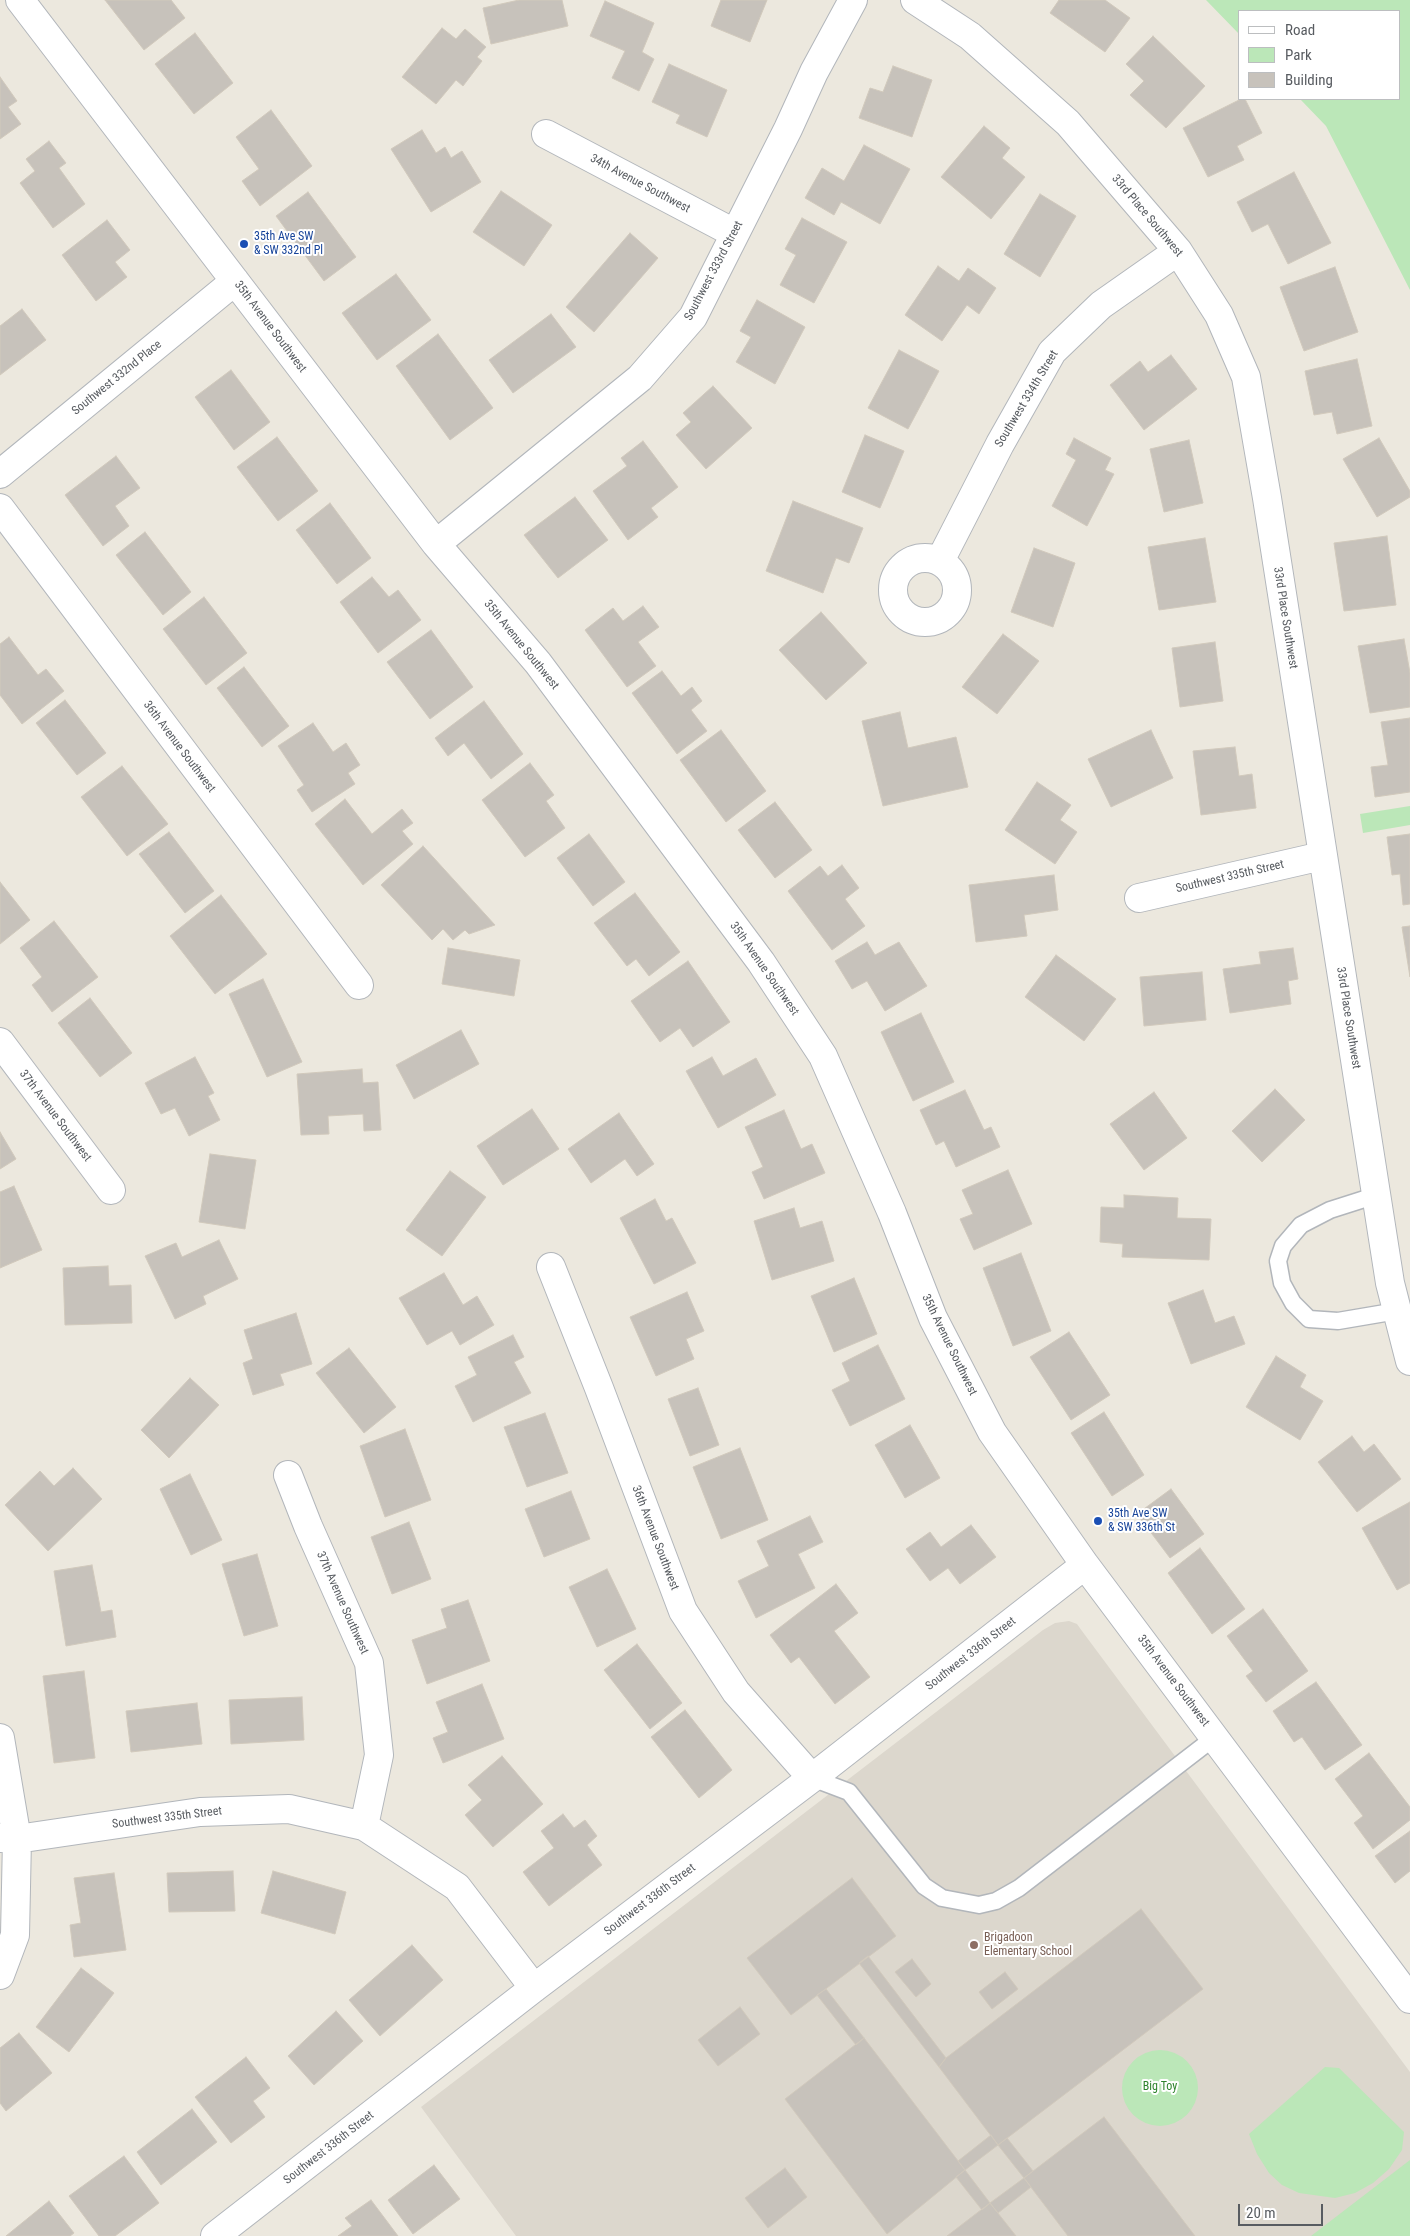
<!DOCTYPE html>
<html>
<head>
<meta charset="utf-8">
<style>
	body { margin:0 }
	#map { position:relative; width:1410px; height:2236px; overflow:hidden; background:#ece8de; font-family:"Roboto Condensed",sans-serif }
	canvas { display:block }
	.legend { position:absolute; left:1238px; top:10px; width:162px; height:90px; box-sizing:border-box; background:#fff; border:1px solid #bcbec0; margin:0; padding:6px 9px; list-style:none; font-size:15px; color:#585c61 }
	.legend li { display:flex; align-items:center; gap:10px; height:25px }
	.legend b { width:25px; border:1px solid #bcbec0 }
	.scale { position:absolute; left:1238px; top:2204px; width:85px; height:22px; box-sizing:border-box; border:2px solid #585c61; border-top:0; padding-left:6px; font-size:15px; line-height:18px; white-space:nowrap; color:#585c61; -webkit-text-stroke:4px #fff; paint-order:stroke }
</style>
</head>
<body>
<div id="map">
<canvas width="1410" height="2236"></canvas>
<ul class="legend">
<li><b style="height:6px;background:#fff"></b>Road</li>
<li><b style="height:14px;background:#bbe7b8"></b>Park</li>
<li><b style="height:14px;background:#c7c2bb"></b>Building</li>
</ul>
<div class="scale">20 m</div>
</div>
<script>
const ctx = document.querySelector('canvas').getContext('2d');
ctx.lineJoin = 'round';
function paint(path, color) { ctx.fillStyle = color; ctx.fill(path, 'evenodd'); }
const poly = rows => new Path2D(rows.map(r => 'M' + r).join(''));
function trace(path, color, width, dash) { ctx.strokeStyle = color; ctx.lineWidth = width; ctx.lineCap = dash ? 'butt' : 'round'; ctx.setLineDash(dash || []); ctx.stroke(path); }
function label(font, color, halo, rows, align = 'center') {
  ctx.font = font + ' "Roboto Condensed",sans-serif'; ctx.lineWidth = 4; ctx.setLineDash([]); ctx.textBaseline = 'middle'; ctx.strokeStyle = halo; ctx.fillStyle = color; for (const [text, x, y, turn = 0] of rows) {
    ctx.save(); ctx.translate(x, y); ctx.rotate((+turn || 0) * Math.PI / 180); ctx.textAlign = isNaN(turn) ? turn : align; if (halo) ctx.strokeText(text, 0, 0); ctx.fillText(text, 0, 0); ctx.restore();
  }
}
paint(poly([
	[1069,1621,1077,1624,1082,1631,1410,2072,1410,2236,516,2236,421,2107,1043,1630,1055,1623]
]), '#dcd7cd');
paint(poly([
	[1206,0,1410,0,1410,290,1326,126,1300,99,1399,99,1399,11,1239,11,1239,34],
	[1410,806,1410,825,1363,833,1360,814],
	'1122 2088a38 38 0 1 1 76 0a38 38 0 1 1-76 0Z',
	[1325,2067,1339,2068,1404,2132,1402,2150,1389,2169,1373,2183,1355,2193,1335,2198,1299,2193,1282,2185,1269,2173,1257,2154,1249,2134],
	[1410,2160,1410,2236,1311,2236]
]), '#bbe7b8');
const building = poly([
	[105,0,171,0,185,18,144,50,105,0],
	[519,0,562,0,568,26,491,44,483,8,519,0],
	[721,0,767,0,750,42,711,26,721,0],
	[1059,0,1105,0,1130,18,1105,52,1050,13,1059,0],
	[605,1,654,23,642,52,654,59,639,91,612,78,625,51,590,36,605,1],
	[442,28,456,39,465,29,486,47,477,57,482,61,463,86,456,80,436,104,402,77,442,28],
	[195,33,233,83,194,114,155,64,195,33],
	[1153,36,1205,86,1166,128,1130,95,1144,81,1126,64,1153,36],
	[669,64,727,90,707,137,676,123,680,115,652,102,669,64],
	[893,66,932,80,912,137,859,118,870,88,883,92,893,66],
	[0,77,17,101,8,107,21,124,0,139,0,77],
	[1241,99,1245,99,1262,133,1237,146,1244,160,1208,177,1183,128,1241,99],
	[271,110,312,166,260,206,242,181,259,169,236,137,271,110],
	[984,126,1010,148,1002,158,1025,177,991,219,941,177,984,126],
	[422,130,436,153,445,147,451,158,462,151,481,182,431,212,391,149,422,130],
	[49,141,66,163,59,168,85,204,53,228,20,183,35,171,26,159,49,141],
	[864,145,910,169,880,224,841,202,834,215,805,198,822,168,844,181,864,145],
	[1294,172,1331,243,1288,264,1268,224,1252,232,1237,202,1294,172],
	[501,191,552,225,524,266,473,232,501,191],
	[308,192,356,257,324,281,276,216,308,192],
	[1040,194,1076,216,1040,277,1004,254,1040,194],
	[802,218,847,242,814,303,780,285,796,255,785,249,802,218],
	[107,220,130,250,115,262,127,277,96,301,62,255,107,220],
	[630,233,658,258,594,332,566,307,630,233],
	[938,266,959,281,968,268,996,288,979,314,967,305,942,341,905,315,938,266],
	[1335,267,1358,332,1304,351,1280,287,1335,267],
	[396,274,431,320,377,360,342,313,396,274],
	[757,300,805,327,775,384,736,362,751,337,740,331,757,300],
	[22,309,46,340,0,375,0,326,22,309],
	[551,314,576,347,513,393,489,360,551,314],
	[438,334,493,408,450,440,396,366,438,334],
	[899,350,939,371,908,429,868,408,899,350],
	[1171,355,1197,389,1144,430,1110,385,1140,361,1148,372,1171,355],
	[1357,359,1372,426,1337,434,1332,412,1314,415,1305,371,1357,359],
	[231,370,270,422,234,450,195,397,231,370],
	[713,386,752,428,706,469,676,435,691,422,683,413,713,386],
	[865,435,904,451,880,508,842,492,865,435],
	[277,437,318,491,278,521,237,467,277,437],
	[1074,438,1111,458,1105,470,1114,474,1087,526,1052,506,1076,460,1066,454,1074,438],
	[1379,438,1410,491,1410,497,1377,517,1343,459,1379,438],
	[1189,440,1203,503,1164,512,1150,449,1189,440],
	[643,441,678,487,651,508,658,517,628,540,593,491,627,466,621,458,643,441],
	[116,456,140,488,115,506,129,526,103,546,65,495,116,456],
	[575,497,608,540,558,578,524,535,575,497],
	[793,501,863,528,849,563,836,558,823,593,766,571,793,501],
	[330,503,371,558,337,584,296,530,330,503],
	[145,532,191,592,163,615,116,555,145,532],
	[1387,536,1396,605,1344,611,1334,543,1387,536],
	[1205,538,1216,602,1159,610,1148,547,1205,538],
	[1034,548,1075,563,1053,627,1011,612,1034,548],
	[372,577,389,597,398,590,421,620,378,653,340,602,372,577],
	[204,597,247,653,206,685,163,629,204,597],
	[643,606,659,627,638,642,656,666,627,687,585,630,613,608,623,621,643,606],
	[821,612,867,663,826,700,779,650,821,612],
	[431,630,473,687,430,719,387,662,431,630],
	[1003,634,1039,661,997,714,962,687,1003,634],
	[9,637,38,675,46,669,64,691,22,724,0,695,0,644,9,637],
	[1404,639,1410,673,1410,707,1370,713,1358,646,1404,639],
	[1215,642,1223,701,1180,707,1172,648,1215,642],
	[244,667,289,726,262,747,217,688,244,667],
	[662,671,681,696,692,687,702,701,691,710,707,731,677,754,632,693,662,671],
	[65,700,106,753,77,775,36,723,65,700],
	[484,701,523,754,491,779,464,743,448,756,435,738,484,701],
	[900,712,908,748,956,737,968,787,883,806,862,721,900,712],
	[1410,718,1410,792,1375,797,1371,767,1388,765,1381,722,1410,718],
	[313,723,333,752,346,743,360,765,348,773,355,784,312,812,297,790,304,785,278,746,313,723],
	[721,730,766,791,726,822,680,760,721,730],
	[1151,730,1173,778,1111,807,1088,759,1151,730],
	[1235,747,1239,776,1252,774,1256,808,1201,815,1193,751,1235,747],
	[530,763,554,795,546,801,565,828,525,857,482,800,530,763],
	[122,766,168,824,127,856,81,797,122,766],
	[1037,782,1071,805,1060,820,1077,832,1055,864,1005,830,1037,782],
	[345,799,372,834,402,809,413,823,402,831,413,844,363,885,315,824,345,799],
	[775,802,812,850,775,878,738,830,775,802],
	[169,832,214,891,185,913,139,854,169,832],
	[589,834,625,882,593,906,557,858,589,834],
	[1410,834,1410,904,1403,905,1400,874,1392,875,1387,837,1410,834],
	[423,846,495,925,469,934,465,930,453,940,443,929,432,940,381,885,423,846],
	[842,865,859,888,845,899,865,926,832,950,788,891,820,866,828,876,842,865],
	[1054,875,1058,910,1024,915,1027,936,976,942,969,885,1054,875],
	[0,882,30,920,0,944,0,882],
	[635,893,680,952,649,976,636,959,627,966,594,923,635,893],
	[221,895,267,954,215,994,170,936,221,895],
	[54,921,98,977,52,1012,32,985,42,977,20,948,54,921],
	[1410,926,1410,977,1402,927,1410,926],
	[867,942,875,955,899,942,927,986,885,1011,867,981,852,989,835,961,867,942],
	[448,948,520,960,514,996,442,984,448,948],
	[1293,948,1298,979,1288,981,1291,1004,1230,1013,1223,969,1261,964,1259,952,1293,948],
	[1056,955,1116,999,1084,1041,1025,997,1056,955],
	[688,961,730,1022,693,1047,680,1028,660,1042,631,1001,688,961],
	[1202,972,1206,1020,1144,1026,1140,977,1202,972],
	[263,979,302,1062,267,1077,229,994,263,979],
	[90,998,132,1053,100,1077,58,1023,90,998],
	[921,1013,954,1082,913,1101,881,1032,921,1013],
	[461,1030,479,1064,414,1099,396,1065,461,1030],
	[195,1057,214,1093,208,1096,220,1120,189,1136,175,1108,161,1114,145,1083,195,1057],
	[712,1057,723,1076,756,1058,776,1095,718,1128,686,1071,712,1057],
	[362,1069,363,1083,378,1082,381,1130,364,1131,363,1114,328,1116,329,1134,301,1135,297,1074,362,1069],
	[1275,1089,1305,1120,1262,1162,1232,1131,1275,1089],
	[965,1090,984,1130,991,1127,1000,1147,956,1167,944,1141,936,1145,920,1110,965,1090],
	[1154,1092,1187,1138,1144,1170,1110,1124,1154,1092],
	[532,1109,559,1149,503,1185,477,1146,532,1109],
	[784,1110,801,1149,812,1144,825,1173,764,1199,752,1172,763,1167,745,1127,784,1110],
	[619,1113,654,1164,637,1176,625,1159,591,1183,568,1149,619,1113],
	[0,1132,16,1159,0,1169,0,1132],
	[210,1154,256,1160,245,1229,199,1222,210,1154],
	[1008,1170,1032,1224,974,1250,960,1219,973,1214,962,1190,1008,1170],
	[450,1171,486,1197,442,1256,406,1230,450,1171],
	[14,1186,42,1250,0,1268,0,1192,14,1186],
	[1124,1195,1178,1198,1177,1218,1211,1219,1209,1260,1122,1257,1123,1244,1100,1242,1101,1207,1124,1208,1124,1195],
	[655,1199,666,1221,672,1218,696,1263,654,1284,620,1218,655,1199],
	[794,1208,800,1228,822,1221,834,1261,772,1280,754,1221,794,1208],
	[219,1240,238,1279,203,1296,206,1304,175,1319,145,1256,176,1243,182,1257,219,1240],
	[1021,1253,1051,1331,1013,1346,983,1268,1021,1253],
	[108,1266,109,1286,131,1285,132,1323,65,1325,63,1268,108,1266],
	[444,1273,463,1305,477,1296,494,1325,460,1345,452,1331,427,1345,399,1298,444,1273],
	[854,1278,877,1334,834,1352,811,1296,854,1278],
	[1203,1290,1215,1323,1234,1316,1245,1344,1191,1364,1168,1303,1203,1290],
	[687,1292,704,1331,686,1339,694,1359,656,1376,630,1317,687,1292],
	[296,1313,312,1364,280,1374,284,1385,253,1395,243,1363,253,1359,244,1330,296,1313],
	[1069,1332,1110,1395,1071,1420,1030,1357,1069,1332],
	[513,1335,524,1357,514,1362,531,1393,473,1422,455,1386,477,1375,468,1357,513,1335],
	[878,1345,905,1399,850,1426,832,1390,850,1381,842,1363,878,1345],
	[349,1348,396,1407,364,1433,316,1373,349,1348],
	[1276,1356,1306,1375,1300,1387,1323,1401,1300,1440,1246,1407,1276,1356],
	[190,1378,219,1405,169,1458,141,1430,190,1378],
	[698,1388,719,1445,690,1456,668,1399,698,1388],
	[1104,1412,1144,1475,1112,1496,1071,1433,1104,1412],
	[545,1413,568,1473,527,1487,504,1427,545,1413],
	[910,1425,940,1478,905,1498,875,1445,910,1425],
	[405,1429,431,1500,385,1517,360,1446,405,1429],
	[1352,1436,1364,1452,1374,1444,1401,1479,1357,1512,1318,1462,1352,1436],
	[740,1448,768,1520,721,1539,693,1467,740,1448],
	[73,1468,102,1499,48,1551,5,1505,40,1471,54,1486,73,1468],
	[190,1474,222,1540,191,1555,160,1489,190,1474],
	[1171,1489,1204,1534,1170,1558,1137,1514,1171,1489],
	[571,1491,590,1539,544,1557,525,1509,571,1491],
	[1410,1502,1410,1583,1397,1590,1362,1528,1410,1502],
	[810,1516,823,1542,798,1554,815,1588,756,1618,738,1581,769,1566,757,1541,810,1516],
	[409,1522,431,1579,392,1594,371,1537,409,1522],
	[971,1525,996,1557,960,1584,948,1568,930,1581,906,1549,930,1532,941,1547,971,1525],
	[1200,1548,1245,1609,1212,1634,1168,1573,1200,1548],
	[257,1554,278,1626,244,1636,222,1564,257,1554],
	[92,1565,101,1612,112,1610,116,1637,66,1646,54,1571,92,1565],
	[607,1569,636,1629,597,1647,569,1587,607,1569],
	[836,1584,858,1613,834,1631,870,1677,835,1704,799,1657,791,1663,770,1635,836,1584],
	[468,1600,490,1661,427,1684,412,1640,447,1628,441,1609,468,1600],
	[1263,1609,1308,1671,1266,1702,1246,1676,1253,1671,1227,1636,1263,1609],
	[637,1644,682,1703,650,1729,604,1670,637,1644],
	[84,1671,95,1758,54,1763,43,1676,84,1671],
	[1316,1682,1362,1745,1325,1770,1302,1737,1294,1742,1273,1711,1316,1682],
	[482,1684,504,1739,443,1763,433,1738,448,1732,436,1702,482,1684],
	[302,1697,304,1740,231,1744,229,1700,302,1697],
	[197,1703,202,1744,131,1752,126,1711,197,1703],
	[685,1710,732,1770,699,1798,651,1737,685,1710],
	[1369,1753,1410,1807,1410,1820,1373,1849,1354,1823,1363,1816,1335,1779,1369,1753],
	[502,1756,543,1804,493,1847,465,1815,482,1800,468,1785,502,1756],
	[563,1814,574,1828,585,1820,597,1836,587,1845,602,1865,549,1906,523,1872,554,1848,541,1831,563,1814],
	[1410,1831,1410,1871,1395,1883,1375,1856,1410,1831],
	[233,1871,235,1911,169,1912,167,1873,233,1871],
	[273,1871,346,1892,335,1934,261,1913,273,1871],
	[114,1873,126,1950,74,1957,70,1925,81,1923,74,1878,114,1873],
	[852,1878,896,1936,791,2015,747,1958,852,1878],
	[1141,1909,1203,1989,998,2145,939,2067,946,2058,1141,1909],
	[412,1945,443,1980,380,2036,349,2000,412,1945],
	[868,1956,946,2058,939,2067,859,1963,868,1956],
	[912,1959,931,1984,916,1997,895,1972,912,1959],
	[81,1968,114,1993,69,2052,36,2027,81,1968],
	[1005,1972,1018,1989,992,2009,979,1992,1005,1972],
	[826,1989,864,2038,856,2045,817,1995,826,1989],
	[740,2007,760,2034,718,2066,698,2040,740,2007],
	[336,2011,363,2041,314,2085,288,2056,336,2011],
	[19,2033,52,2073,6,2111,0,2103,0,2048,19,2033],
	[864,2038,965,2170,887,2234,785,2099,864,2038],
	[246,2057,270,2088,253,2101,265,2117,231,2143,195,2097,246,2057],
	[192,2109,217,2142,161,2185,137,2152,192,2109],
	[1104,2117,1195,2236,1068,2236,1024,2178,1104,2117],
	[991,2135,998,2145,965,2170,958,2161,991,2135],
	[1007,2138,1033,2171,1024,2178,998,2145,1007,2138],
	[124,2156,159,2203,115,2236,99,2236,69,2196,124,2156],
	[434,2165,460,2199,413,2234,388,2200,434,2165],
	[785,2168,807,2197,768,2228,745,2198,785,2168],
	[965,2170,990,2203,982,2210,956,2177,965,2170],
	[1024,2178,1031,2187,998,2213,990,2203,1024,2178],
	[371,2200,398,2236,338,2236,352,2226,345,2218,371,2200],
	[49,2201,74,2233,70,2236,6,2236,49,2201],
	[990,2203,1016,2236,947,2236,990,2203]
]);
paint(building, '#c7c2bb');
trace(building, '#d1c9bc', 1);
const lane = poly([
	[1377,1195,1330,1210,1301,1225,1283,1246,1278,1261,1282,1283,1293,1303,1309,1319,1338,1321,1397,1311],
	[812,1778,849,1792,924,1886,942,1898,979,1905,996,1901,1019,1888,1215,1737]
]);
const street = poly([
	[20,0,436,544,538,663,761,962,823,1056,892,1213,933,1318,992,1432,1085,1565,1410,1999],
	[915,0,970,36,1068,123,1178,251,1219,315,1246,377,1267,498,1390,1283,1410,1361],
	[546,134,734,233],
	[0,474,235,281],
	[0,508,359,985],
	[436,544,640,378,693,317,788,129,814,72,853,0],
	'893 590a32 32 0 1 1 64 0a32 32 0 1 1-64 0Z',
	[940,561,1000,444,1052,352,1101,305,1178,251],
	[1139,898,1322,856],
	[0,1042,111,1190],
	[551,1267,599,1388,683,1611,736,1692,812,1778],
	[288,1475,308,1526,369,1663,379,1755,364,1826],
	[0,1738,17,1839,15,1935,0,1975],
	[0,1838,17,1839,200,1812,289,1809,364,1826,457,1887,534,1988],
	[215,2236,534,1988,812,1778,1085,1565]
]);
trace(lane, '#b2b6bb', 19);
trace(street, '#b2b6bb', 30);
trace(lane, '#fff', 16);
trace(street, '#fff', 28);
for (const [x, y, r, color] of [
	[244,244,5,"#1a4fb4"],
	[1098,1521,5,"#1a4fb4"],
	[974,1945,5,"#8d6e63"]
]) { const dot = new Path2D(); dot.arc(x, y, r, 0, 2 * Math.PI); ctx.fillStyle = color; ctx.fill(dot); trace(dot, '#fff', 2); }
label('12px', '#585c61', '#fff', [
	["34th Avenue Southwest",640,184,28],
	["33rd Place Southwest",1147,216,50],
	["Southwest 333rd Street",714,271,-62],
	["35th Avenue Southwest",270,327,53],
	["Southwest 332nd Place",117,378,-39],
	["Southwest 334th Street",1027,399,-59],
	["33rd Place Southwest",1285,618,81],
	["35th Avenue Southwest",521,645,51],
	["36th Avenue Southwest",179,747,53],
	["Southwest 335th Street",1230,877,-13],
	["35th Avenue Southwest",764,969,55],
	["33rd Place Southwest",1348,1018,81],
	["37th Avenue Southwest",55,1116,53],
	["35th Avenue Southwest",949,1345,64],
	["36th Avenue Southwest",655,1538,69],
	["37th Avenue Southwest",342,1603,66],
	["Southwest 336th Street",971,1654,-38],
	["35th Avenue Southwest",1173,1681,53],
	["Southwest 335th Street",167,1818,-7],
	["Southwest 336th Street",650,1900,-37],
	["Southwest 336th Street",329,2148,-38]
]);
label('12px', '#164399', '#fff', [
	["35th Ave SW",254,237],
	["& SW 332nd Pl",254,251],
	["35th Ave SW",1108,1514],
	["& SW 336th St",1108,1528]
], 'left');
label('12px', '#785e54', '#fff', [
	["Brigadoon",984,1938],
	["Elementary School",984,1952]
], 'left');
label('12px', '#2f832d', '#fff', [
	["Big Toy",1160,2087]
]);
</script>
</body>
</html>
